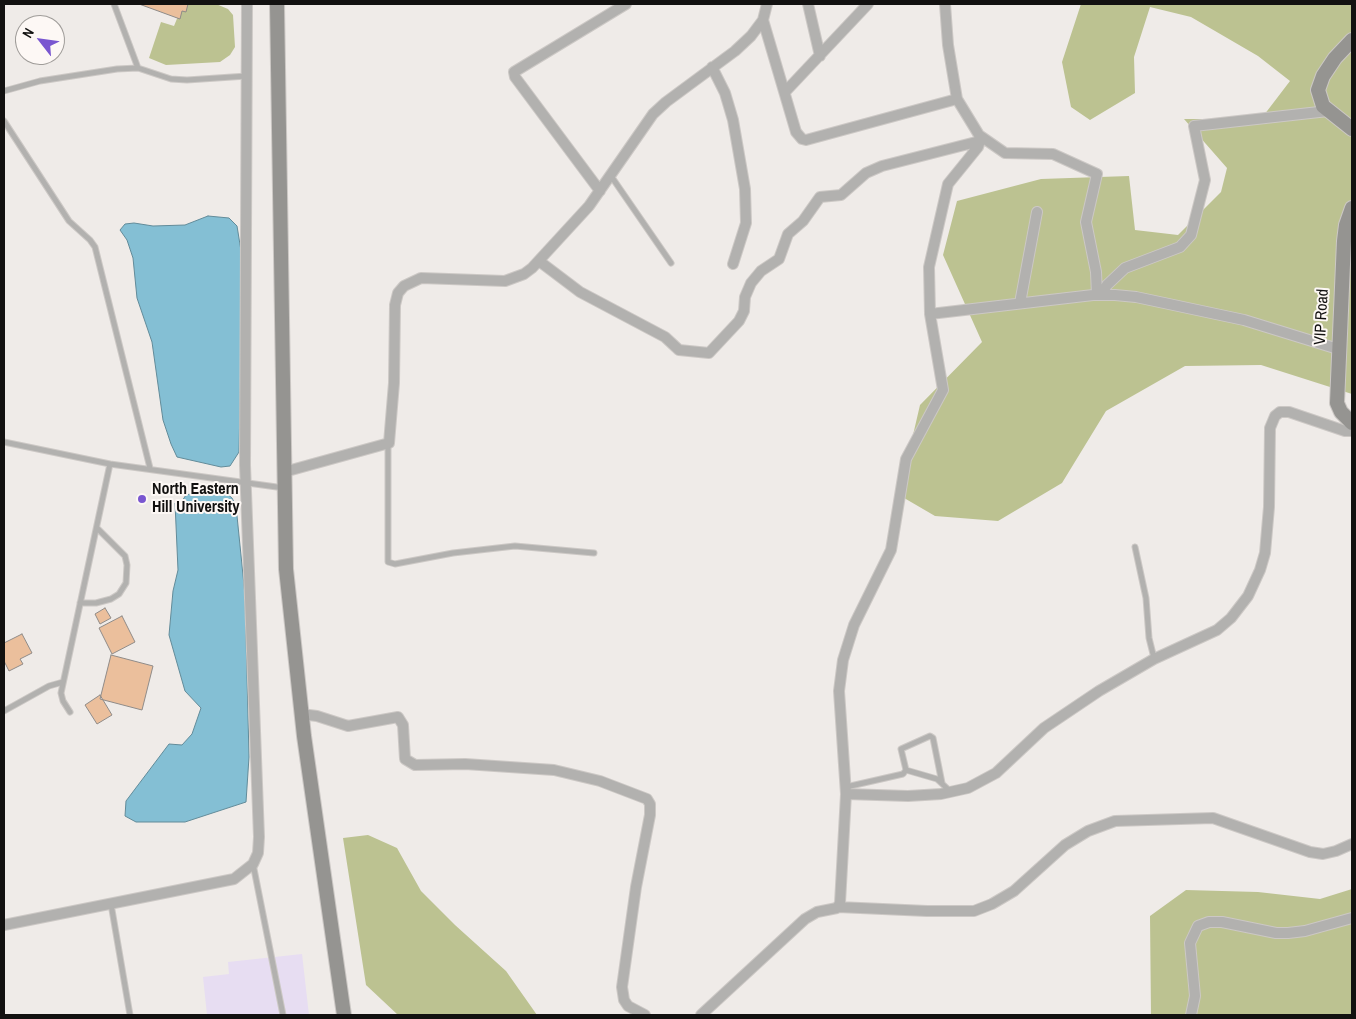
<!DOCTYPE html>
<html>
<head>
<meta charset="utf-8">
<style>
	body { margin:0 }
	#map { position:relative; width:1356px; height:1019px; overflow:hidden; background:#efebe8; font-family:"Archivo Narrow",sans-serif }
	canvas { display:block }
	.frame { position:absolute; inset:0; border:5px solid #121110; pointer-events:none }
	.north { position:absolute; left:15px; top:15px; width:50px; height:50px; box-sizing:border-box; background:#fdf8f5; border:1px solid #9f9c99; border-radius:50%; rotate:300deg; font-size:14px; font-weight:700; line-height:20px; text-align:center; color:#121110 }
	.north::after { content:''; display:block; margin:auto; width:18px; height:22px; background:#7956d0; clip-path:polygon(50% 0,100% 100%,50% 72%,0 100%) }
</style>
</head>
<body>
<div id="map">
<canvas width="1356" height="1019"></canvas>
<div class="frame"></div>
<div class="north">N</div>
</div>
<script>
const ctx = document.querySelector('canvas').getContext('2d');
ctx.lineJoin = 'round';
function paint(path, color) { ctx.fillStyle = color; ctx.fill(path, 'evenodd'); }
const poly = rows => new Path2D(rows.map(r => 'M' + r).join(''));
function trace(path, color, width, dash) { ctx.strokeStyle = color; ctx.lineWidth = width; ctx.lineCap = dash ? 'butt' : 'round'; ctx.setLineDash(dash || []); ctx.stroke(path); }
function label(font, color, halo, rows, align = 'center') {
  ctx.font = font + ' "Archivo Narrow",sans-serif'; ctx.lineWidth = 4; ctx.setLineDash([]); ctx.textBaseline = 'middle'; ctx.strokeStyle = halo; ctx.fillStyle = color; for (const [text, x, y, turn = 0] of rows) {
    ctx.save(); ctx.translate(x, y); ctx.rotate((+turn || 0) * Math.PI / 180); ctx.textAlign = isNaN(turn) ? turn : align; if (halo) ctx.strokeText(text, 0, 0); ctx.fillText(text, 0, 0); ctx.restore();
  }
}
paint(poly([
	[302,954,309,1015,207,1015,203,977,229,974,228,962]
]), '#e7ddf2');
paint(poly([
	[183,4,216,4,228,9,233,15,235,47,230,55,220,62,166,65,149,58,161,22,174,26],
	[1081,4,1352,4,1352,394,1261,365,1185,366,1106,411,1062,483,998,521,935,516,899,495,920,405,982,342,943,255,957,201,1041,179,1129,176,1135,230,1178,235,1221,192,1227,168,1184,119,1261,119,1290,81,1258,56,1191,17,1150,7,1134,57,1135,93,1090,120,1071,107,1062,62],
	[368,835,397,848,421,891,455,925,506,971,537,1015,398,1015,366,985,343,838],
	[1352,889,1352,1015,1151,1015,1150,916,1186,890,1258,892,1320,899]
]), '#bcc291');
const water = poly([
	[208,216,229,218,237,226,243,263,239,452,230,466,221,467,177,457,171,444,163,420,152,342,137,298,133,258,127,240,120,230,125,224,134,223,153,226,185,225,208,216],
	[199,492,226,493,232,498,236,506,245,595,249,757,246,802,185,822,136,822,125,816,126,801,169,744,182,745,192,734,201,708,185,691,169,635,173,591,178,570,175,503,182,501,186,495,199,492]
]);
paint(water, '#84bfd4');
trace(water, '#628b99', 1);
const building = poly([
	[139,4,188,4,186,12,182,11,180,19,139,4],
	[105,608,111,618,100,624,95,614,105,608],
	[122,616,135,642,112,654,99,628,122,616],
	[22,634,32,653,20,659,23,664,9,671,4,661,4,643,22,634],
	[111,655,153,666,142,710,100,699,111,655],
	[100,695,112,715,97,724,85,705,100,695]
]);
paint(building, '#ebbf9c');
trace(building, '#8f8b88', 1);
const lane = poly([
	[114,4,138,68],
	[4,91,40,81,117,69,138,68,171,79,187,80,247,76],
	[4,121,69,221,90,240,95,247,150,468],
	[611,176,671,263],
	[4,442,110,464,284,488],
	[388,444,388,562,395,564,453,553,515,546,594,553],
	[1135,547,1146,598,1149,638,1154,658],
	[80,603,96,603,111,599,119,594,126,583,127,565,125,556,97,528],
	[4,711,49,686,63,682],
	[70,712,63,701,61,693,110,464],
	[906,770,937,779,951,792],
	[846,787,903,774,906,770,901,749,930,736,933,738,942,783],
	[253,864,283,1015],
	[111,904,130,1015]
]);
const street = poly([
	[808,4,820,56],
	[763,20,796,132,802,139,806,140,957,99],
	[712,67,725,93,733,120,745,189,746,223,733,264],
	[785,92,868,4],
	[979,135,1005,153,1053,154,1097,174,1086,222,1096,272,1097,295],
	[600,191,515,77,514,72,626,4],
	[539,261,580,292,665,337,679,350,709,353,739,321,744,311,745,297,751,283,761,271,779,259,788,234,803,221,820,197,841,195,866,173,882,166,980,141],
	[1101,295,1107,285,1125,268,1180,247,1191,235,1205,180,1194,126,1328,111],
	[1020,303,1037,212],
	[930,314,1093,295,1115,295,1136,297,1244,320,1338,349],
	[284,472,389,443,394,383,395,305,398,293,404,286,421,278,505,281,524,274,532,268,589,206,653,114,666,102,735,51,751,36,763,20,767,4],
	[301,714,317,716,348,726,398,717,403,725,405,759,415,765,465,764,554,770,600,781,647,799,650,804,650,815,636,887,622,987,624,1000,628,1006,645,1015],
	[846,794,908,796,941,794,968,788,996,773,1044,728,1099,691,1154,659,1217,630,1231,618,1248,596,1260,570,1265,553,1269,507,1270,428,1275,416,1280,412,1289,412,1345,431,1352,431],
	[838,907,927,911,974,911,992,904,1014,891,1065,845,1088,831,1115,821,1213,818,1310,852,1323,854,1336,851,1352,844],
	[4,925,234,879,253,864,258,853,259,837,245,465,247,4],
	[701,1015,805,919,817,912,837,908,840,903,846,794,839,691,843,660,854,625,891,550,906,459,943,390,930,314,929,267,948,184,978,147,980,141,979,135,957,99,948,45,945,4],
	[1191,1015,1195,996,1190,943,1198,926,1209,922,1222,922,1276,933,1288,933,1305,931,1352,918]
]);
const secondary = poly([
	[277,4,286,569,304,736,344,1015],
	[1352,40,1335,58,1323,76,1318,90,1323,106,1352,129],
	[1352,208,1346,225,1344,241,1337,403,1341,412,1352,423]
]);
trace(lane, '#ccc8c5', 7);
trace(street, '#ccc8c5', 12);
trace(secondary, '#ccc8c5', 16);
trace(lane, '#b2b1af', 5);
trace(street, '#b2b1af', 10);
trace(secondary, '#959491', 14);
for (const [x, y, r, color] of [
	[142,499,5,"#7956d0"]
]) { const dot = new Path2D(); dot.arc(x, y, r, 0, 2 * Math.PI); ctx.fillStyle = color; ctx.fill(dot); trace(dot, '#fdf8f5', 2); }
label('16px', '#121110', '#fdf8f5', [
	["VIP Road",1322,317,-87]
]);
label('bold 16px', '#121110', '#fdf8f5', [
	["North Eastern",152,490],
	["Hill University",152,508]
], 'left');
</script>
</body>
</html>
